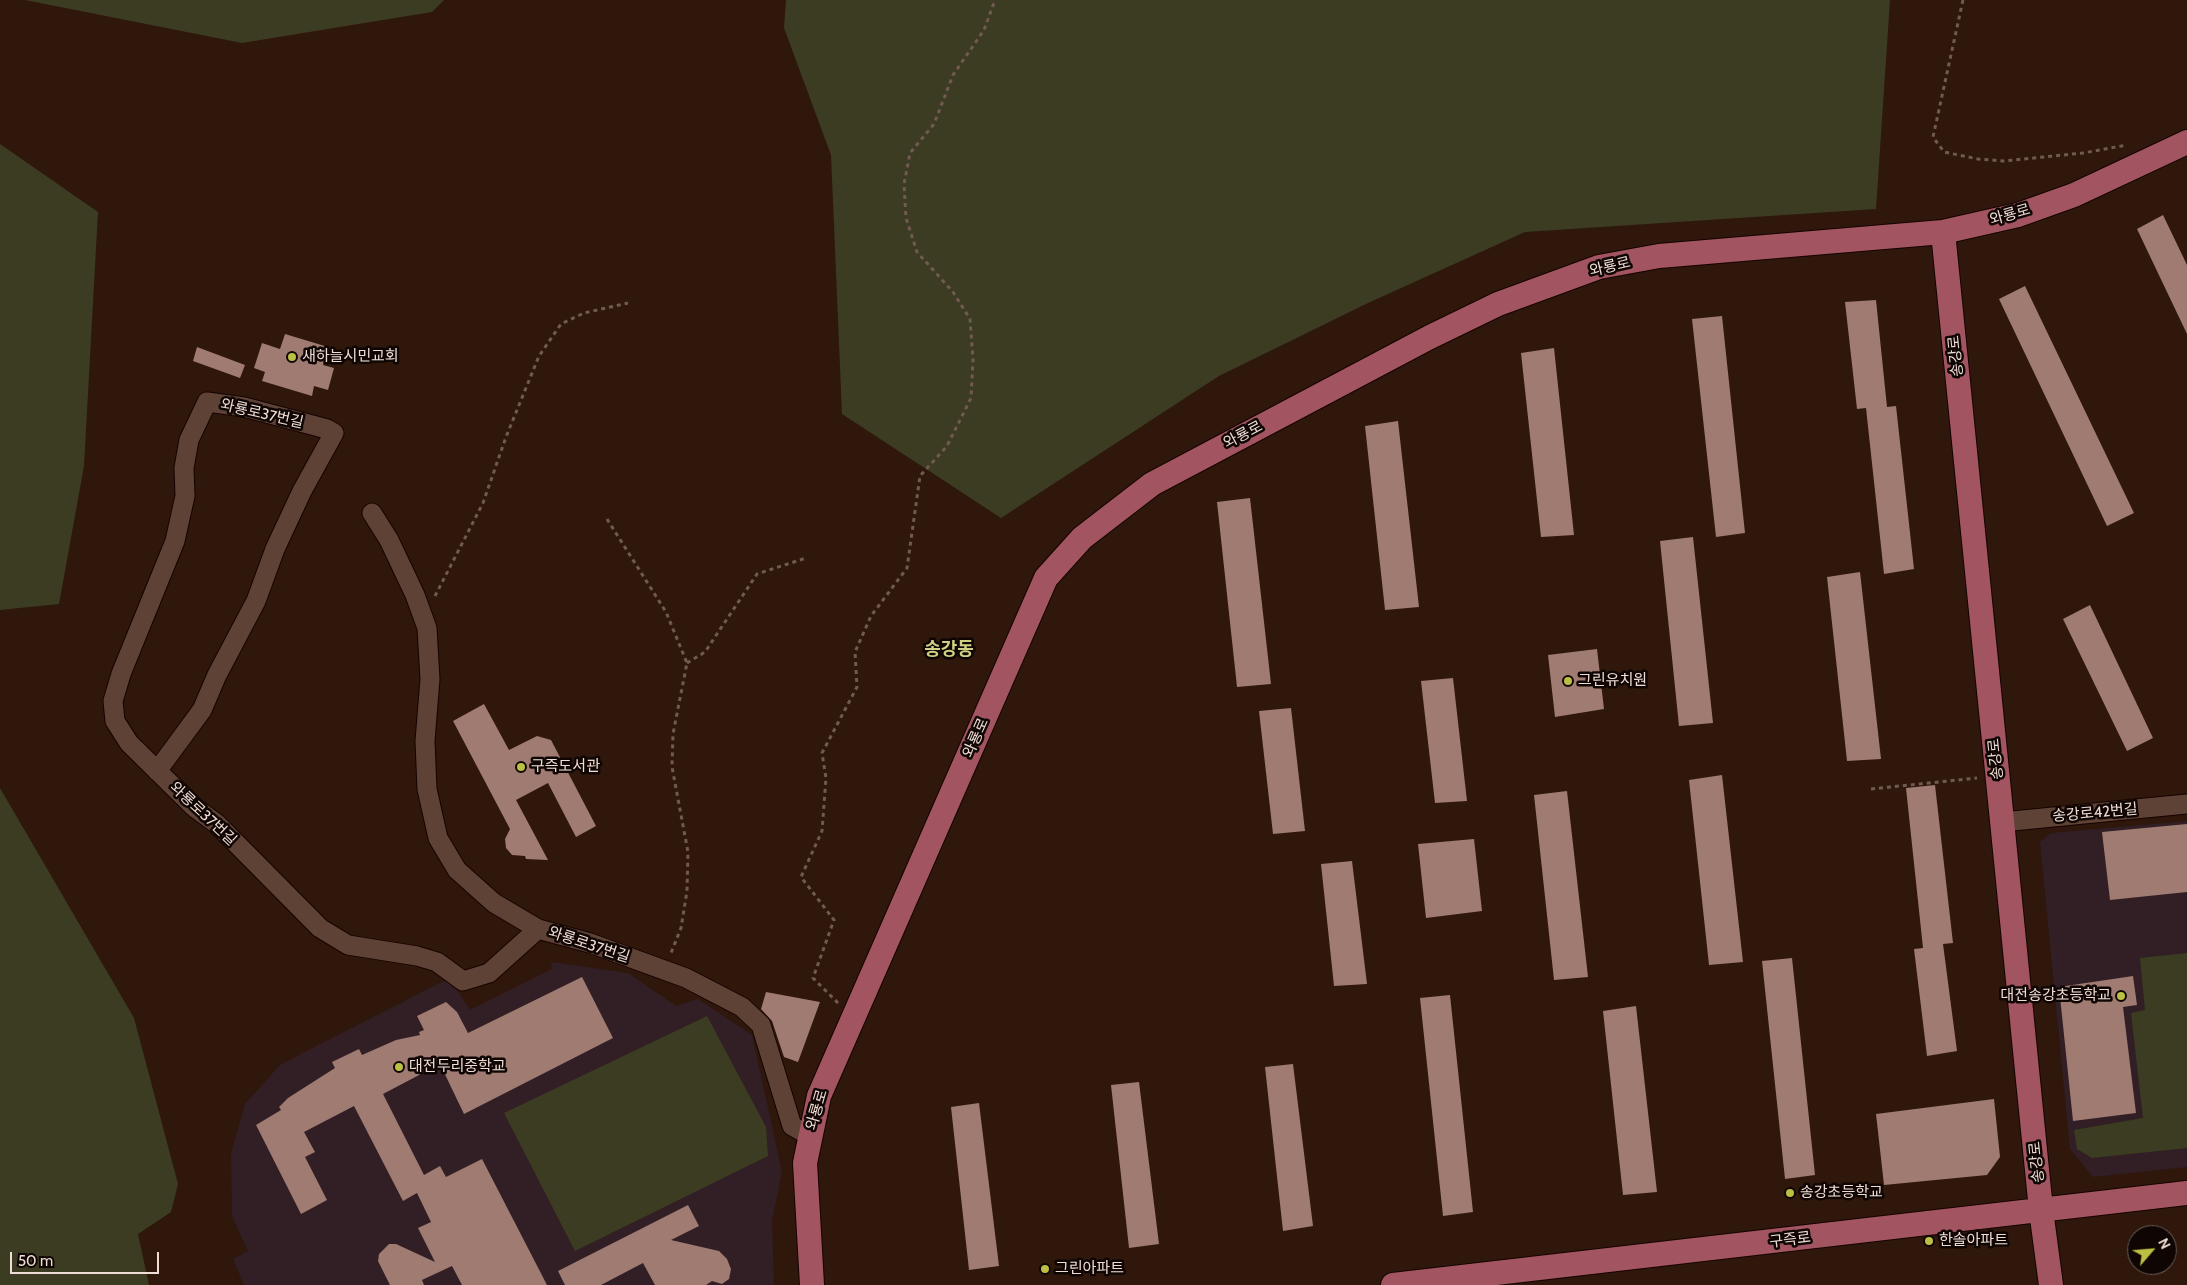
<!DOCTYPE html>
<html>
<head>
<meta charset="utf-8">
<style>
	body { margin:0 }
	#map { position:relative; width:2187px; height:1285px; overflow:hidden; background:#2f170c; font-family:Cabin,sans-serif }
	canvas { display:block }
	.north { position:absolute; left:2127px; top:1225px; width:50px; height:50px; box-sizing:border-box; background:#0f0603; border:1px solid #685c57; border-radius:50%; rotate:63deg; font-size:14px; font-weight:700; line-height:20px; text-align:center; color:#eedcd5 }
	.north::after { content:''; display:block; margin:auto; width:18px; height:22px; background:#bcbf43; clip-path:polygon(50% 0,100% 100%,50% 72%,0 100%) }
	.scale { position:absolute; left:10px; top:1252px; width:149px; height:22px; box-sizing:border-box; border:2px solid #eedcd5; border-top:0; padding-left:6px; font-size:15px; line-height:18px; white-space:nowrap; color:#eedcd5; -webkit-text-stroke:4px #0f0603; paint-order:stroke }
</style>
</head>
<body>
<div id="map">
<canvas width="2187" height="1285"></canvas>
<div class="north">N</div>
<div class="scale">50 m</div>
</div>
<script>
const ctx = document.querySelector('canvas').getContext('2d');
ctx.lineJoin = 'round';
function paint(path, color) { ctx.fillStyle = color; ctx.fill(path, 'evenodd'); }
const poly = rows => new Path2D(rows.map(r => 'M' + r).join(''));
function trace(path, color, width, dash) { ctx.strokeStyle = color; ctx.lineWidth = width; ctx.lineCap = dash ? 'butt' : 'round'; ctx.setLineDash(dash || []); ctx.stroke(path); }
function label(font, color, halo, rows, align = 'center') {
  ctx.font = font + ' Cabin,"Noto Sans KR",sans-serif'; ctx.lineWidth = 5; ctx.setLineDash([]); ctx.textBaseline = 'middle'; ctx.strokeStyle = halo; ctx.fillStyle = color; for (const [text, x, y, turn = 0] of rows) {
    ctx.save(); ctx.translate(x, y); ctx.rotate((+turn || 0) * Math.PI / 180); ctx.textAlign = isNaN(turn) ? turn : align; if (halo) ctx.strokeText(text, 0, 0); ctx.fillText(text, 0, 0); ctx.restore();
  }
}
paint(poly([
	[2187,821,2187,1167,2093,1177,2070,1149,2040,842,2051,833],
	[551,962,628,973,676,1006,698,999,752,1035,782,1172,772,1220,774,1285,244,1285,233,1259,248,1251,232,1216,231,1154,245,1104,281,1064,446,980,459,993,470,1010,552,969]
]), '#311f25');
paint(poly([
	[25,0,444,0,432,12,242,43],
	[786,0,1890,0,1876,209,1525,232,1368,303,1219,376,1001,518,842,414,831,155,784,28],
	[0,144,98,212,84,466,59,604,0,610],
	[0,788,134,1018,178,1184,171,1212,138,1234,149,1285,0,1285],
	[2187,953,2187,1148,2092,1158,2077,1149,2074,1130,2143,1118,2131,1013,2145,1010,2140,958],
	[707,1016,766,1127,768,1156,575,1251,504,1113]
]), '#3b3c21');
paint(poly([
	[2163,215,2187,265,2187,334,2137,229],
	[2025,286,2134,513,2107,526,1999,299],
	[1876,300,1887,407,1896,406,1914,569,1884,574,1866,408,1857,409,1845,302],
	[1722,316,1745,533,1716,537,1692,319],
	[285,334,328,347,323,365,334,368,328,390,314,386,312,396,262,381,265,372,254,368,262,343,280,349],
	[197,347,245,365,240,378,193,361],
	[1554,348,1574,535,1541,537,1521,353],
	[1398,421,1419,607,1385,610,1365,426],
	[1250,498,1271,684,1237,687,1217,502],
	[1693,537,1713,723,1679,726,1660,541],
	[1860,572,1881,759,1847,761,1827,577],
	[2090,605,2153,738,2127,751,2063,619],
	[1597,649,1604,709,1555,717,1548,655],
	[1453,678,1467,801,1435,803,1421,681],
	[484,704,509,750,537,736,551,740,596,826,576,837,548,783,516,800,548,860,526,859,525,856,512,855,506,848,505,839,510,829,453,721],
	[1291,708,1305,831,1273,834,1259,711],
	[1722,775,1743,962,1709,965,1689,780],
	[1935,785,1953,943,1943,944,1957,1051,1927,1056,1914,949,1923,948,1906,788],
	[1567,791,1588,977,1554,980,1534,795],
	[2187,824,2187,892,2110,900,2102,832],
	[1474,839,1482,911,1426,918,1418,844],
	[1352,861,1367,984,1334,986,1321,864],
	[1792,958,1815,1175,1785,1179,1762,961],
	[2133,976,2137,1005,2123,1007,2136,1113,2073,1121,2059,987],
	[582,977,613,1038,464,1114,440,1064,383,1094,424,1175,440,1166,446,1177,482,1159,547,1285,462,1285,452,1266,422,1280,424,1285,390,1285,378,1261,379,1254,389,1244,396,1244,435,1262,418,1228,431,1222,417,1193,403,1201,354,1106,304,1132,315,1152,305,1157,327,1200,301,1214,256,1125,281,1110,279,1107,288,1098,335,1068,332,1062,359,1049,362,1055,396,1040,420,1035,419,1032,424,1030,417,1016,446,1002,457,1012,468,1033],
	[766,992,820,1002,798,1062,784,1057,772,1021,761,1009],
	[1450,995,1473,1212,1443,1216,1420,998],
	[1636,1006,1657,1192,1623,1195,1603,1011],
	[1293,1064,1313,1226,1283,1231,1265,1067],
	[1139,1082,1159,1244,1129,1248,1111,1085],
	[1994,1099,2000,1157,1987,1175,1884,1185,1876,1114],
	[979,1103,999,1266,969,1270,951,1107],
	[688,1205,699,1226,671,1240,719,1251,727,1259,731,1269,729,1279,722,1284,712,1281,706,1285,655,1285,643,1263,601,1285,565,1285,558,1271]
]), '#a07b71');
const minor = poly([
	[372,513,389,540,415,595,427,628,430,679,425,741,427,789,438,838,457,870,494,903,538,929,590,943,686,978,742,1007,761,1025,792,1126,810,1136],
	[157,771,202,710,217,675,256,601,275,549,302,491,334,433,327,429,244,407,207,402,189,440,184,468,185,496,175,541,121,674,113,701,115,721,129,743,194,807,217,824,320,928,348,945,417,956,437,962,463,981,489,973,538,929],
	[2002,822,2187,804]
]);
const major = poly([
	[1943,232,2041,1210,2051,1285],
	[812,1285,805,1163,819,1096,1046,578,1082,538,1152,484,1430,337,1498,304,1599,267,1659,256,1943,232,2018,215,2074,195,2187,142],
	[1393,1285,2187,1193]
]);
trace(minor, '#160300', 21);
trace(major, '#160300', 26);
trace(poly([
	[1963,0,1933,137,1944,152,1978,159,2004,161,2083,153,2127,145],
	[607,519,666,612,687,663,673,734,672,767,688,852,687,891,681,928,671,953],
	[435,596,483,503,506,437,539,356,561,324,584,313,628,303],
	[687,663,705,652,757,574,806,558],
	[1871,789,1977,778],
	[838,1003,813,978,834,920,801,877,822,831,826,778,822,753,857,687,855,652,871,616,907,568,920,476,947,446,971,398,973,360,970,319,953,292,917,252,906,218,904,184,910,153,934,124,953,75,984,30,995,0]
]), '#705a51', 3, [4, 4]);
trace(minor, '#5e4236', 19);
trace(major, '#a25560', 24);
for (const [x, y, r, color] of [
	[292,357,5,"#bcbf43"],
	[1568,681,5,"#bcbf43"],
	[521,767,5,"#bcbf43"],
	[2121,996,5,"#bcbf43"],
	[399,1067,5,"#bcbf43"],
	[1790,1193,5,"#bcbf43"],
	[1929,1241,5,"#bcbf43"],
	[1045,1269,5,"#bcbf43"]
]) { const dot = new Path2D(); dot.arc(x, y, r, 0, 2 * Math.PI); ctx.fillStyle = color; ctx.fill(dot); trace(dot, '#0f0603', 2); }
label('15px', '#eedcd5', '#0f0603', [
	["와룡로",2010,215,-16],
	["와룡로",1610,267,-13],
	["송강로",1956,356,-96],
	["와룡로37번길",262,414,13],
	["와룡로",1243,435,-28],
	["와룡로",976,738,-66],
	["송강로",1996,759,-96],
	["송강로42번길",2095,813,-5],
	["와룡로37번길",203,814,43],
	["와룡로37번길",589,945,18],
	["와룡로",817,1110,-74],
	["송강로",2037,1162,-96],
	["구즉로",1790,1240,-7]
]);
label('15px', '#eedcd5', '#0f0603', [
	["새하늘시민교회",302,357],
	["그린유치원",1578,681],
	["구즉도서관",531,767],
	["대전송강초등학교",2111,996,"right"],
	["대전두리중학교",409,1067],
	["송강초등학교",1800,1193],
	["한솔아파트",1939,1241],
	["그린아파트",1055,1269]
], 'left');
label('bold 18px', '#ced183', '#0f0603', [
	["송강동",949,650]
]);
</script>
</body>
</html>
